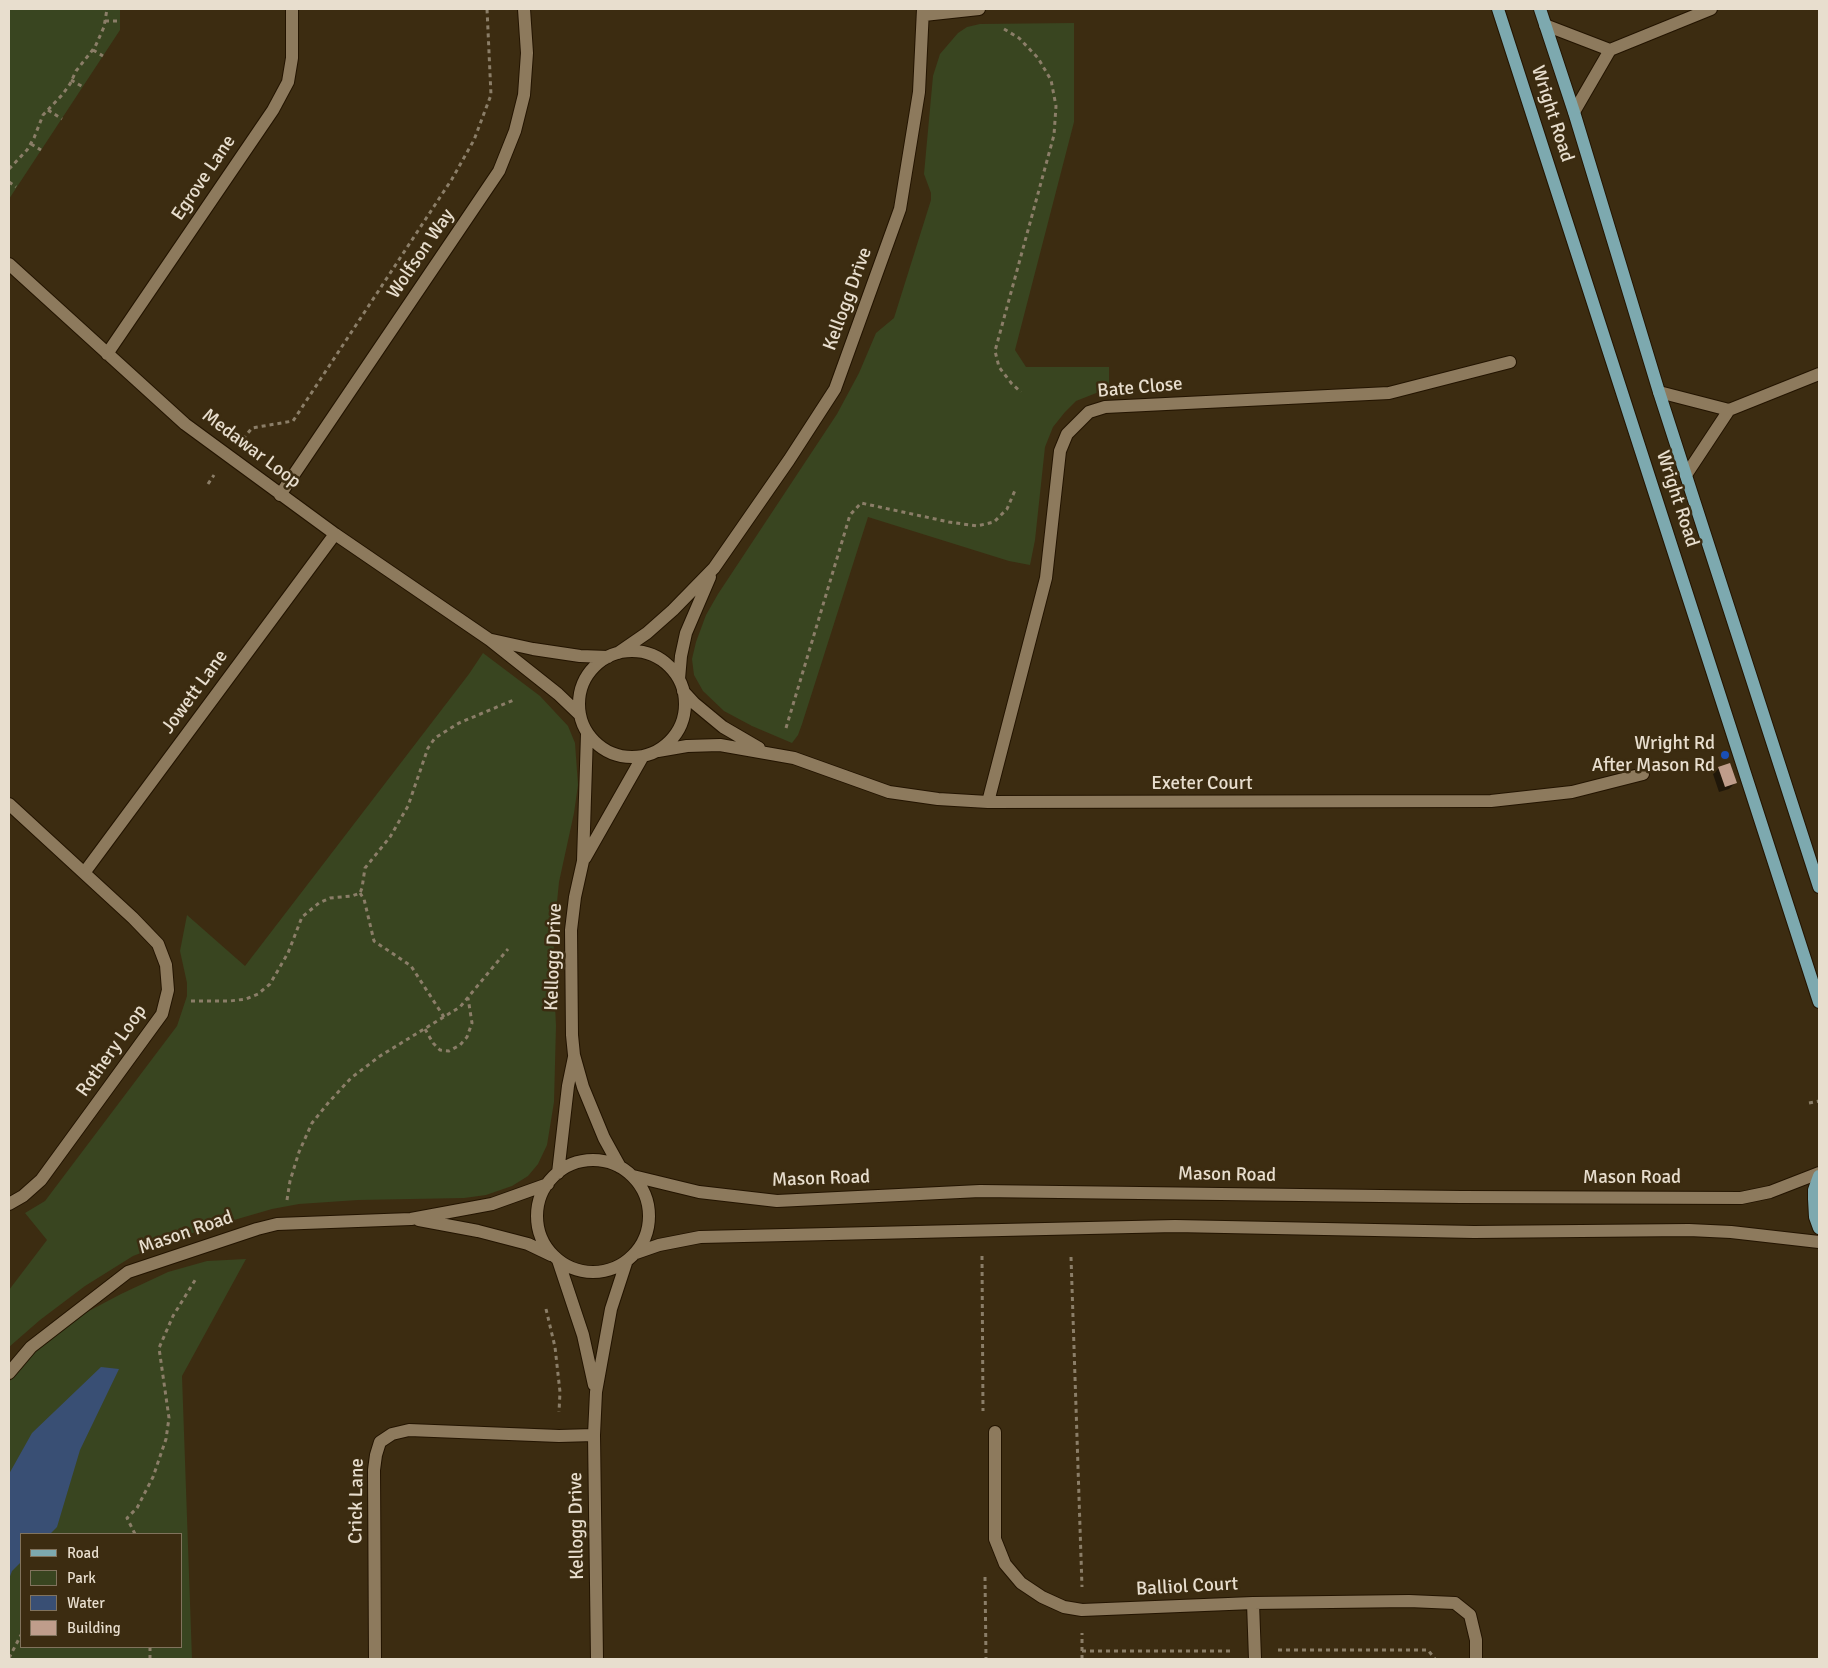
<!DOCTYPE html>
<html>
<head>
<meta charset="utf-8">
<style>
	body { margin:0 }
	#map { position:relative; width:1828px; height:1668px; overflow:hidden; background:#3c2c11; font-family:Signika,sans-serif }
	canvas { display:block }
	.frame { position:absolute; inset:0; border:10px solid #e8dece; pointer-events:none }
	.legend { position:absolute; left:20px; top:1533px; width:162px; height:115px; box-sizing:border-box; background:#3c2c11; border:1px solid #81735d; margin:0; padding:6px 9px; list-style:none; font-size:15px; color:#e8dece }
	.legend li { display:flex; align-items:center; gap:10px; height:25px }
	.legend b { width:25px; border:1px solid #81735d }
</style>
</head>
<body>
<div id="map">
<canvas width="1828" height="1668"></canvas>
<div class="frame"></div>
<ul class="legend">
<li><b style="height:6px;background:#7da9af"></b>Road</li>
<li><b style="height:14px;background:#394520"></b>Park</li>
<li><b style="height:14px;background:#394f74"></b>Water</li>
<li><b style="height:14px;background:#bf9d8b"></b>Building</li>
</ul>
</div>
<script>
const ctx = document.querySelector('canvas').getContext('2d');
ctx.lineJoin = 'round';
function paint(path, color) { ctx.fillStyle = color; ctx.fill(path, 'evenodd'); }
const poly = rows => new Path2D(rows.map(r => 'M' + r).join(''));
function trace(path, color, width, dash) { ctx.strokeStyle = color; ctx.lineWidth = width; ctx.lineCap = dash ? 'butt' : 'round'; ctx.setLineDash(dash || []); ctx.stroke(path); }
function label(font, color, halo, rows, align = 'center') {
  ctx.font = font + ' Signika,sans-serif'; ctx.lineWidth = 5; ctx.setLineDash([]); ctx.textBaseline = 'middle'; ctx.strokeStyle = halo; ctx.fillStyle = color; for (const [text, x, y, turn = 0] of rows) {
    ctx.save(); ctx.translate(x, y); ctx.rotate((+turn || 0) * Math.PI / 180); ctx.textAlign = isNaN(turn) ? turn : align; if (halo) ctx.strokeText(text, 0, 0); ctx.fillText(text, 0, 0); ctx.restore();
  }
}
paint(poly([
	[9,9,120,9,120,30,9,199],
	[1074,23,1074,122,1015,350,1026,367,1109,367,1109,388,1076,401,1065,412,1053,427,1045,447,1035,540,1030,565,1009,561,868,517,802,724,798,735,792,743,752,726,724,711,703,691,694,675,692,659,696,642,706,615,718,594,837,414,859,373,876,333,894,318,931,200,931,193,924,174,933,76,940,54,958,33,967,27,980,24],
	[483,653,540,696,568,726,575,743,578,785,574,813,559,882,555,922,553,963,556,1026,554,1102,547,1145,538,1164,528,1176,512,1186,486,1195,464,1198,358,1200,299,1204,272,1209,203,1229,133,1256,85,1286,40,1320,9,1347,9,1290,47,1240,25,1213,45,1201,177,1026,187,996,187,983,180,951,187,915,245,966,469,674],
	[246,1259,182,1376,192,1659,9,1659,9,1382,34,1352,85,1313,121,1294,168,1272,207,1261],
	[21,1534,181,1534,181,1647,21,1647]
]), '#394520');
paint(poly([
	[101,1367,119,1369,80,1450,57,1527,50,1534,21,1534,21,1562,12,1571,9,1579,9,1474,32,1433]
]), '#394f74');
paint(poly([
	[1719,768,1735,783,1729,789,1719,792,1713,774]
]), '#0007');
paint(poly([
	[1730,763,1737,783,1725,787,1718,767]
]), '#bf9d8b');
const minor = poly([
	[924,15,979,9],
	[1545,25,1610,50],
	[1574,112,1610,50,1711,9],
	[9,264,185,424,335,534,490,640,558,694,580,715],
	[107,354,273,110,288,82,292,58,292,9],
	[1659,392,1729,410],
	[1686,475,1729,410,1819,374],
	[280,495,499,171,515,131,524,95,527,53,524,9],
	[492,640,533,649,580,656,608,657],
	'579 704a53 53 0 1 1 106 0a53 53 0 1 1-106 0Z',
	[618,653,647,633,673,610,714,568,789,460,835,389,900,209,919,92,923,9],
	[679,679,681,656,686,633,710,577],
	[683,691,694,703,723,727,759,748],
	[587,734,583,861,575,897,571,930,572,1035,574,1055,583,1087,604,1138,620,1167],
	[658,751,687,746,720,745,794,758,889,792,938,799,988,802,1491,801,1572,792,1643,774],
	[988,802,1046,578,1060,451,1067,434,1089,412,1105,407,1389,393,1510,362],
	[9,804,133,918,158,944,166,965,168,990,162,1014,41,1180,23,1196,9,1204],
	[585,858,643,756],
	[84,873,335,534],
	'537 1216a56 56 0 1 1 112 0a56 56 0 1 1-112 0Z',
	[558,1173,568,1086,574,1057],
	[633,1176,699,1192,777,1201,980,1191,1461,1197,1741,1198,1770,1192,1819,1173],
	[419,1220,478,1231,528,1244,551,1255],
	[636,1253,659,1245,700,1237,1175,1226,1474,1232,1689,1230,1731,1232,1819,1242],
	[558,1260,583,1335,594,1385],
	[9,1373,31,1347,128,1272,257,1229,277,1224,411,1219,492,1204,548,1184],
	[995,1432,995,1539,1005,1564,1021,1583,1042,1597,1064,1607,1082,1610,1253,1603,1409,1601,1455,1603,1470,1615,1476,1640,1476,1659],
	[1253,1603,1255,1659],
	[375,1659,374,1470,376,1455,380,1442,392,1434,409,1430,559,1436,594,1435],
	[597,1659,594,1435,596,1392,611,1309,626,1263]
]);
const major = poly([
	[1498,9,1819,1002],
	[1540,9,1574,112,1659,392,1819,887],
	[1819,1176,1814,1190,1814,1199,1815,1217,1819,1228]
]);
trace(minor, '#231400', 14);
trace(major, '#231400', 14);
trace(poly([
	[105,21,120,21],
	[1004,29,1019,38,1038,58,1051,80,1056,106,1054,135,995,351,999,367,1012,384,1021,392],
	[93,50,103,56],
	[71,80,83,87],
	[48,110,62,119],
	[31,144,41,150],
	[9,169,27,150,34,138,43,115,62,95,70,84,76,71,95,47,104,27,107,9],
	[9,182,16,187],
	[243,439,252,428,293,421,452,179,474,140,491,95,487,9],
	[208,484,214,475],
	[786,728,850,515,861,503,949,522,977,526,994,522,1007,509,1016,488],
	[360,893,364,899,374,941,411,966,444,1017],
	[191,1001,230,1001,246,999,258,994,270,984,288,953,302,917,319,903,330,898,352,896,360,893,362,888,365,868,390,837,408,806,428,748,435,738,459,723,516,699],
	[425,1029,433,1043,440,1050,449,1051,460,1045,467,1037,472,1023,468,998],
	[1809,1103,1819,1101],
	[287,1200,290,1181,299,1152,312,1123,329,1102,351,1078,380,1056,460,1007,508,949],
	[982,1256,983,1411],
	[1071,1257,1082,1587],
	[546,1309,555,1347,560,1392,559,1412],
	[135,1534,127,1518,137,1508,153,1477,166,1439,169,1418,159,1348,173,1316,197,1277],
	[985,1577,986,1659],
	[150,1647,150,1659],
	[1278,1650,1428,1650,1435,1659],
	[1082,1651,1232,1651],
	[9,1658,21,1635],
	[1082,1659,1082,1633]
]), '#8b7e68', 3, [4, 4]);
trace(minor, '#8d7a5d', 12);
trace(major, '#7da9af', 12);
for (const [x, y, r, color] of [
	[1725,755,5,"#1a4fb4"]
]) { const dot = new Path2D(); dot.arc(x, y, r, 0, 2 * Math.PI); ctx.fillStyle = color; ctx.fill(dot); trace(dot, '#3c2c11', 2); }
label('19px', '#e8dece', '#3c2c11', [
	["Wright Road",1552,114,72],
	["Egrove Lane",204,178,-56],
	["Wolfson Way",421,254,-56],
	["Kellogg Drive",848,299,-70],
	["Bate Close",1140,388,-5],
	["Medawar Loop",251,449,37],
	["Wright Road",1677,499,72],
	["Jowett Lane",195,692,-54],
	["Exeter Court",1202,784],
	["Kellogg Drive",554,957,-88],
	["Rothery Loop",112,1051,-55],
	["Mason Road",1227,1175,1],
	["Mason Road",1632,1178],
	["Mason Road",821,1179,-2],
	["Mason Road",186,1233,-19],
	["Crick Lane",357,1501,-89],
	["Kellogg Drive",577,1526,-91],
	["Balliol Court",1187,1587,-3]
]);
label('19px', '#e8dece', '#3c2c11', [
	["Wright Rd",1715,744],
	["After Mason Rd",1715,766]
], 'right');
</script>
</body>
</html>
